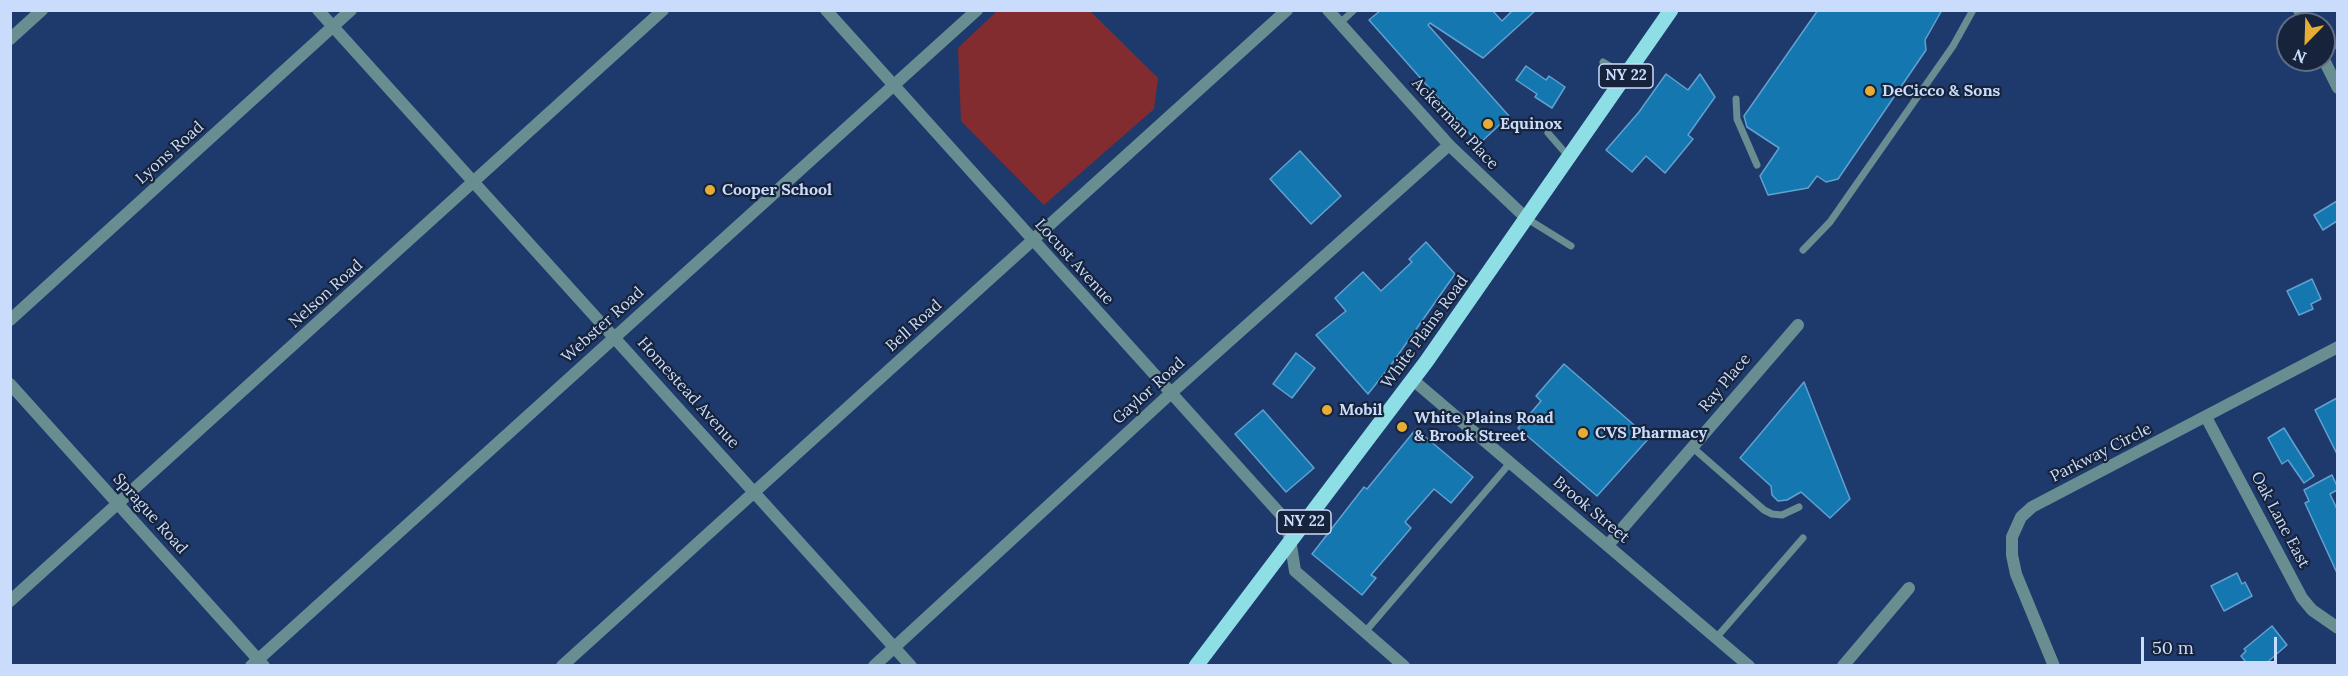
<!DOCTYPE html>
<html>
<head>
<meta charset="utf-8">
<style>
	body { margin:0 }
	#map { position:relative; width:2348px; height:676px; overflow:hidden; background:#1e3a6d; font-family:Lora,serif }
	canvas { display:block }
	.frame { position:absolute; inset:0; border:12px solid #cadcfb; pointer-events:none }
	.north { position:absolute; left:2276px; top:12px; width:60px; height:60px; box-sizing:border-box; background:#16233a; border:2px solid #5e6d87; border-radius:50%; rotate:203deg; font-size:16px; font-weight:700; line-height:24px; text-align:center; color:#cadcfb }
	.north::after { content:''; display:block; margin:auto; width:21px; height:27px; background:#e6ad36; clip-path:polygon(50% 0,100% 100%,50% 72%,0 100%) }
	.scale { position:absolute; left:2141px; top:637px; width:136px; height:27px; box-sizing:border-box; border:3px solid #cadcfb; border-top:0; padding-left:8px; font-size:18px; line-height:21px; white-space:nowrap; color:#cadcfb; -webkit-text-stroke:4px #16233a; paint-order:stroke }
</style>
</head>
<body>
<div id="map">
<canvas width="2348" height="676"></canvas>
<div class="frame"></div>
<div class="north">N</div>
<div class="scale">50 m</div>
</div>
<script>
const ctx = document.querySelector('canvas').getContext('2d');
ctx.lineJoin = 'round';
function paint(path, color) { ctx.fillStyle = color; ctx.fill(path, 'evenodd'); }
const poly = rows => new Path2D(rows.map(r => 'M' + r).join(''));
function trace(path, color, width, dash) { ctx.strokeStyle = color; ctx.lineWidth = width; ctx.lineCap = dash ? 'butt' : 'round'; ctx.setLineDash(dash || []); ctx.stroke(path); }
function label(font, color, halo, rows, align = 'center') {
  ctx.font = font + ' Lora,serif'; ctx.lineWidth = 4.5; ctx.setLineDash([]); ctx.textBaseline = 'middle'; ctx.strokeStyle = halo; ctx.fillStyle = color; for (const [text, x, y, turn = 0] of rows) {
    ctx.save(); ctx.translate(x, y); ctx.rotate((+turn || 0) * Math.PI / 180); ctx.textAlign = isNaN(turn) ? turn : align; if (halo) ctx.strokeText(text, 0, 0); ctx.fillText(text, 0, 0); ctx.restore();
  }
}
paint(poly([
	[998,10,1090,11,1158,78,1154,109,1044,205,961,121,958,48]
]), '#832c30');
const building = poly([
	[1381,10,1492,10,1502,21,1513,10,1536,10,1483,58,1430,23,1428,25,1509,116,1479,144,1369,20,1381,10],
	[1818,10,1942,10,1925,40,1926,50,1838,179,1826,182,1817,176,1808,188,1768,195,1760,176,1779,148,1747,127,1744,116,1818,10],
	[1526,66,1546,80,1549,76,1565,87,1552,108,1535,97,1537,94,1516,80,1526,66],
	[1666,74,1688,90,1700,74,1715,97,1688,135,1693,139,1665,173,1646,156,1632,172,1606,150,1639,112,1666,74],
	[1300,151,1341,196,1311,224,1270,179,1300,151],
	[2337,201,2337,221,2323,230,2314,215,2337,201],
	[1426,242,1455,274,1391,365,1368,394,1316,335,1346,311,1335,298,1363,272,1381,291,1412,262,1409,259,1426,242],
	[2312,279,2321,299,2311,304,2313,309,2299,315,2287,291,2312,279],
	[1296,353,1315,368,1292,398,1273,384,1296,353],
	[1564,364,1649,438,1597,496,1518,428,1541,401,1536,396,1564,364],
	[1804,382,1850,499,1830,518,1801,492,1787,500,1778,501,1772,495,1771,486,1740,458,1804,382],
	[2337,398,2337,454,2315,410,2337,398],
	[1263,410,1314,468,1286,492,1235,434,1263,410],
	[2284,428,2314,476,2304,483,2288,460,2282,464,2268,438,2284,428],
	[1416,429,1473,477,1451,503,1434,489,1405,522,1411,528,1371,575,1376,578,1362,595,1312,554,1364,487,1367,489,1416,429],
	[2332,475,2337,486,2337,490,2330,494,2337,509,2337,573,2305,503,2309,501,2304,490,2332,475],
	[2237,573,2242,584,2245,582,2252,596,2224,611,2211,586,2237,573],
	[2272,626,2287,645,2263,666,2249,666,2241,656,2246,651,2244,649,2272,626]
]);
paint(building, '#1577af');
trace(building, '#61a1cf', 1.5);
trace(poly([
	[1340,23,1354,10],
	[2324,52,2338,43],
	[1603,62,1626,76],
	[1736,99,1737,119,1757,165],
	[1548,133,1569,157],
	[1526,218,1571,246],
	[1803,250,1830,222,1953,46,1973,10],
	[1692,447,1764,510,1772,514,1782,515,1799,507],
	[1365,632,1510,463],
	[1716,638,1803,538]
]), '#688e91', 7);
trace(poly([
	[318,10,911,666],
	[826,10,1283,517,1290,539,1295,571,1404,666],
	[1328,10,1449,145,1526,218],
	[2299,10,2306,24],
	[10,39,42,10],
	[2324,60,2338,88],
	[10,320,351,10],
	[10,384,264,666],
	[2206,417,2302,598,2312,610,2338,628],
	[1608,545,1798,325],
	[10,601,663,10],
	[251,666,977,10],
	[562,666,1287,10],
	[874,666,1171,393,1449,145],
	[1843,666,1909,588],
	[2054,666,2016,574,2012,555,2012,537,2021,517,2032,507,2338,347]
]), '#688e91', 12);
trace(poly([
	[1413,380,1749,666]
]), '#688e91', 12);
trace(poly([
	[1196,666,1426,362,1671,10]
]), '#8ddfe5', 15);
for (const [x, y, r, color] of [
	[1870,91,6,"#e6ad36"],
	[1488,124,6,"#e6ad36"],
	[710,190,6,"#e6ad36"],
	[1327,410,6,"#e6ad36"],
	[1402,427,6,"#e6ad36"],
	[1583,433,6,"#e6ad36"]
]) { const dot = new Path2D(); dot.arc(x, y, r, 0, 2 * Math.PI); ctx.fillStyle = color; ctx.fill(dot); trace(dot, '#16233a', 2); }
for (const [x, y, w] of [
	[1626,76,54],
	[1304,522,54]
]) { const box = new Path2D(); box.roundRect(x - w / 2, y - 12, w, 24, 4.5); ctx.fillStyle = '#16233a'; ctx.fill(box); trace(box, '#cadcfb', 1.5); }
label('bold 15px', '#cadcfb', null, [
	["NY 22",1626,76],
	["NY 22",1304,522]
]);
label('bold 16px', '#cadcfb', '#16233a', [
	["DeCicco & Sons",1882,91],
	["Equinox",1500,124],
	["Cooper School",722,190],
	["Mobil",1339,410],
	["White Plains Road",1414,418],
	["& Brook Street",1414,436],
	["CVS Pharmacy",1595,433]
], 'left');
label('16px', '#cadcfb', '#16233a', [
	["Ackerman Place",1455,124,47],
	["Lyons Road",170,153,-42],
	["Locust Avenue",1074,262,48],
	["Nelson Road",326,294,-42],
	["Webster Road",603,325,-42],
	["Bell Road",914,326,-42],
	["White Plains Road",1425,332,-54],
	["Ray Place",1725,383,-50],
	["Gaylor Road",1149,391,-42],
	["Homestead Avenue",688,393,48],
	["Parkway Circle",2101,453,-27],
	["Brook Street",1591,510,40],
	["Sprague Road",150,514,48],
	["Oak Lane East",2280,520,62]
]);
</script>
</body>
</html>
